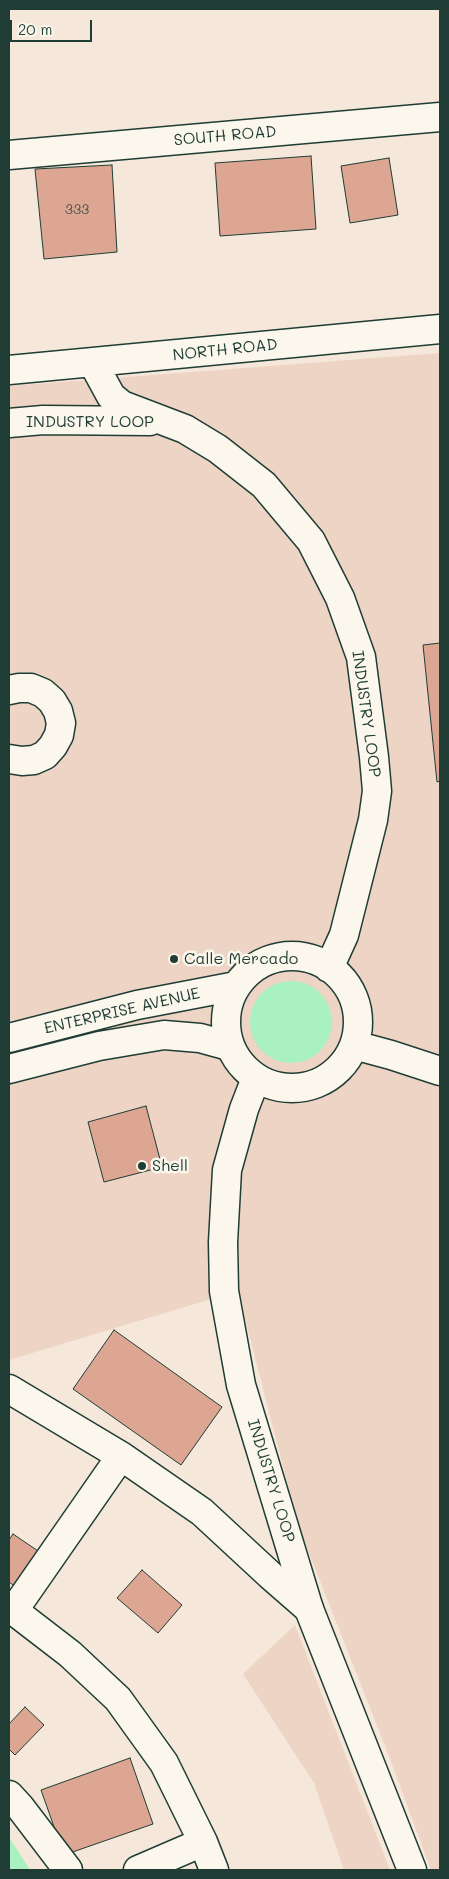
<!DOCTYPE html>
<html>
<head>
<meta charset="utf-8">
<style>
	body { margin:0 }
	#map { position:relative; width:449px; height:1879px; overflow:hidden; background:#f5e7da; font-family:Mali,sans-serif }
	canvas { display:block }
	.frame { position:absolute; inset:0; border:10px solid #1f3d34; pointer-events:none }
	.scale { position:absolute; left:10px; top:20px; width:82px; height:22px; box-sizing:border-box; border:2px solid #1f3d34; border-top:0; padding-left:6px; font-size:15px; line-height:18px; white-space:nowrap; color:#1f3d34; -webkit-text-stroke:4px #fbf7ec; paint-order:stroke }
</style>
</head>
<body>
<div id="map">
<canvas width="449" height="1879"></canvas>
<div class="frame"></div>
<div class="scale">20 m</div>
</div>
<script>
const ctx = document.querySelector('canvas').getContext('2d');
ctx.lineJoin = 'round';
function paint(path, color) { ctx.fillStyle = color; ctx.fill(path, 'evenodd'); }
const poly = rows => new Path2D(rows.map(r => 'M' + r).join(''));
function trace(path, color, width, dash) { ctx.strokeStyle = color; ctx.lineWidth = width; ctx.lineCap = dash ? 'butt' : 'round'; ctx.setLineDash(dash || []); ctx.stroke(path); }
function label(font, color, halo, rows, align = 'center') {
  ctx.font = font + ' Mali,sans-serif'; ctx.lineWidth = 5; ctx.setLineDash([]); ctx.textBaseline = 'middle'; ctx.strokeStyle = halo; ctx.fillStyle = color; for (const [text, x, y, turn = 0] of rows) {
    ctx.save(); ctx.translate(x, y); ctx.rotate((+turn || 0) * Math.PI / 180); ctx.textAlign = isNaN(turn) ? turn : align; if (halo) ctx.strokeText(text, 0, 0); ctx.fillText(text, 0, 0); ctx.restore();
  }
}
paint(poly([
	[440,353,440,1870,431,1870,387,1751,298,1525,238,1291,9,1360,9,386],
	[295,1625,390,1870,344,1870,314,1783,243,1674]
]), '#eed4c5');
paint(poly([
	'250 1022a41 41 0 1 1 82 0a41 41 0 1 1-82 0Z',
	[9,1837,30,1870,9,1870]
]), '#a9f1be');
const building = poly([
	[311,156,316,229,220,236,215,163,311,156],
	[389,158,398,215,350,223,341,166,389,158],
	[112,165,117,252,44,259,35,169,112,165],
	[440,643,440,781,437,782,423,645,440,643],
	[146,1106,162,1167,104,1182,88,1122,146,1106],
	[114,1330,222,1407,181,1465,73,1389,114,1330],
	[13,1534,44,1555,20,1590,9,1582,9,1540,13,1534],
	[142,1570,182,1605,158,1633,117,1598,142,1570],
	[25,1707,44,1725,15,1755,9,1749,9,1724,25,1707],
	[130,1758,153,1824,64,1855,41,1790,130,1758]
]);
paint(building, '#dca693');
trace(building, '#1f3d34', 1);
const street = poly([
	[9,155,440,117],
	[9,690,19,688,31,688,43,693,52,701,58,711,61,723,59,735,53,746,45,755,34,760,22,761,9,759],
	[9,1389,121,1456,202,1512,270,1575,309,1609],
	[9,1607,70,1654,118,1699,164,1763,203,1842,214,1870],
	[14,1610,121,1456],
	[9,1795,20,1807,68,1870],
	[138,1870,203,1842]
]);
const secondary = poly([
	[93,363,111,396,122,405,185,429,218,449,264,485,311,541,340,598,361,657,374,757,377,791,373,820,344,935,329,968],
	[9,370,440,329],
	[9,423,43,420,150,421],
	'226 1022a66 66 0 1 1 132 0a66 66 0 1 1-132 0Z',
	[9,1038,137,1005,236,986],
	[354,1045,391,1055,440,1071],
	[9,1069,99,1046,164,1035,200,1038,229,1046],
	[256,1078,244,1109,227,1170,223,1242,224,1291,241,1385,309,1609,412,1870]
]);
trace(street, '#1f3d34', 31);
trace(secondary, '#1f3d34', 31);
trace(street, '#fbf7ec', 28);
trace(secondary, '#fbf7ec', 28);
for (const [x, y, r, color] of [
	[174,959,5,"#1f3d34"],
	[142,1166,5,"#1f3d34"]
]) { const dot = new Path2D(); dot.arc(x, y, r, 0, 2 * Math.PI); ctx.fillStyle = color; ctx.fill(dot); trace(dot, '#fbf7ec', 2); }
label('14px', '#4e574c', null, [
	["333",77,210]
]);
label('16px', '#1f3d34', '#fbf7ec', [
	["SOUTH ROAD",225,136,-5],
	["NORTH ROAD",225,350,-6],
	["INDUSTRY LOOP",90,422],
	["INDUSTRY LOOP",366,714,82],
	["ENTERPRISE AVENUE",122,1011,-13],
	["INDUSTRY LOOP",271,1481,73]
]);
label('16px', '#1f3d34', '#fbf7ec', [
	["Calle Mercado",184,959],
	["Shell",152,1166]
], 'left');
</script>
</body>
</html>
